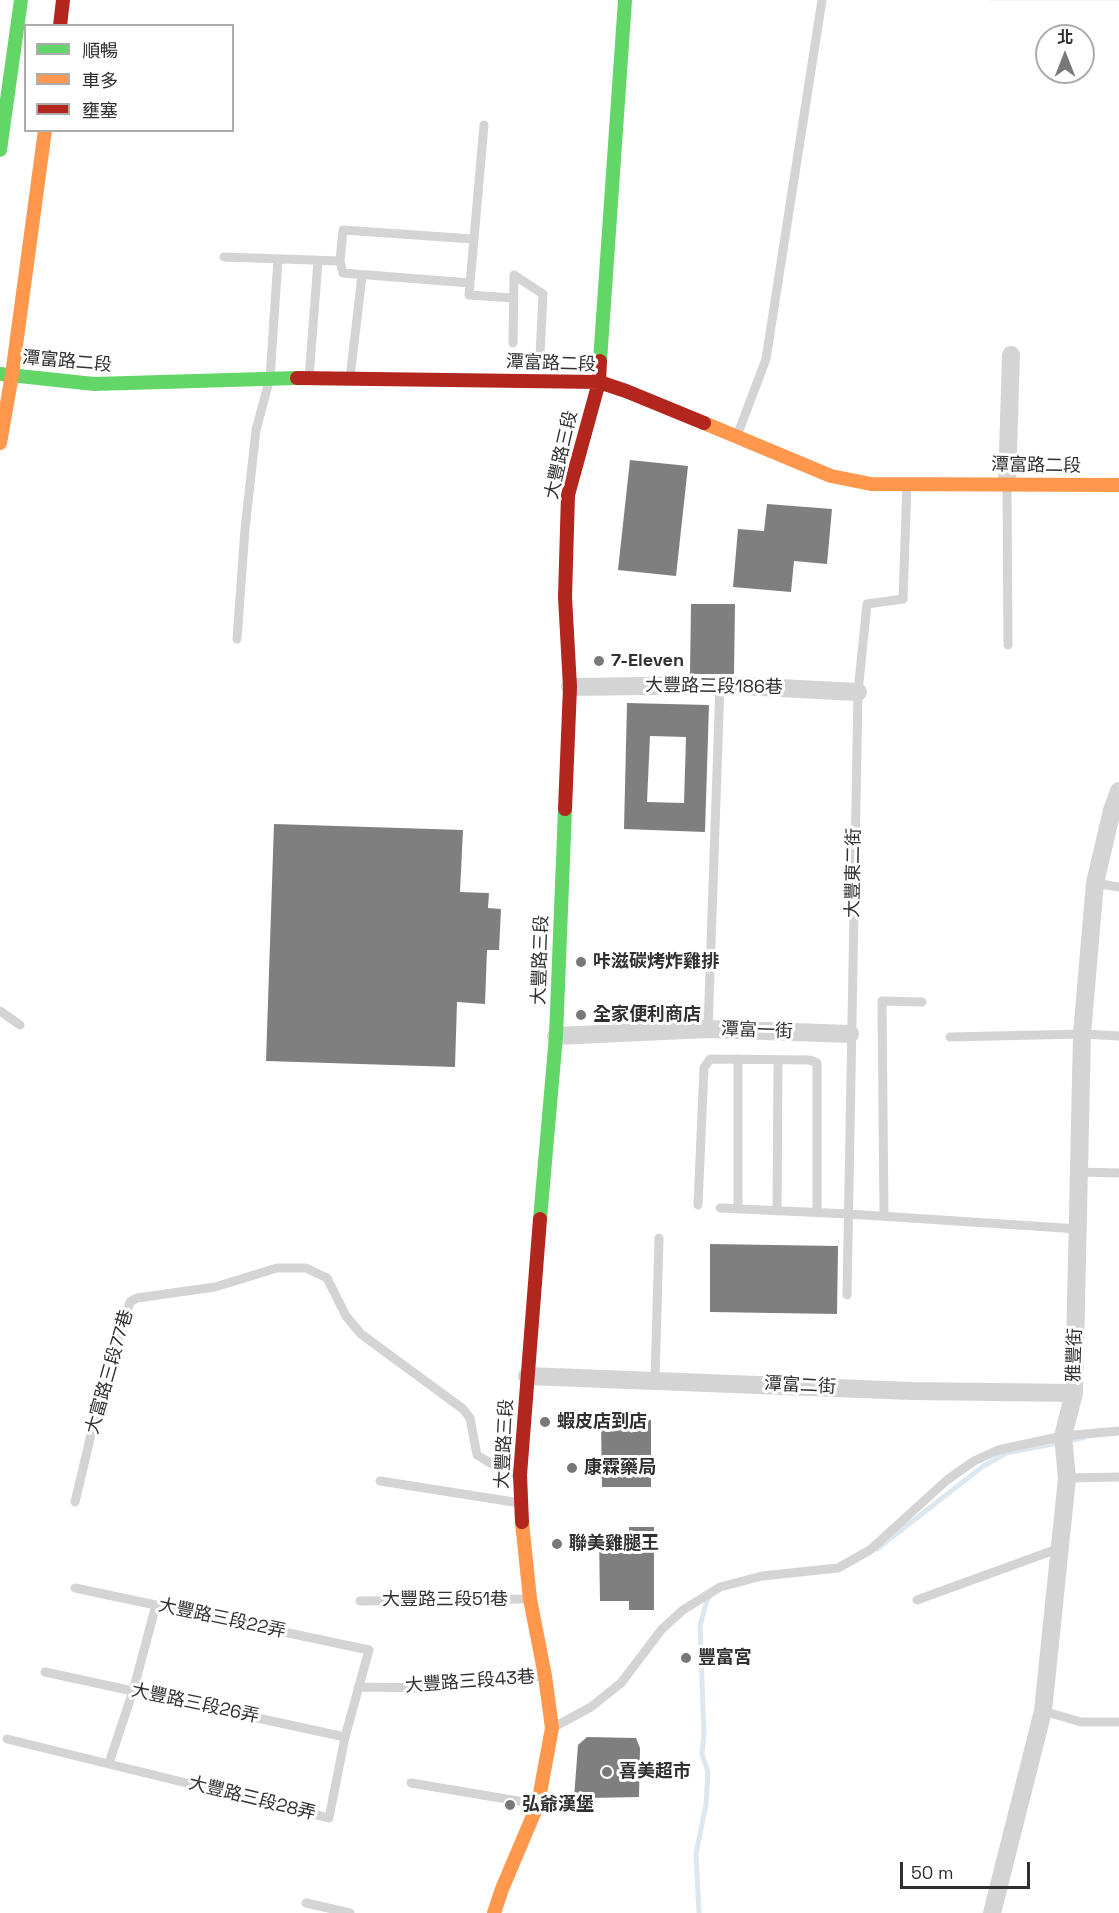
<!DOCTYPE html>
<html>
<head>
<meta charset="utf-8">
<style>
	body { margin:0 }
	#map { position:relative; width:1119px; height:1913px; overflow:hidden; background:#fff; font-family:"Space Grotesk","Noto Sans TC",sans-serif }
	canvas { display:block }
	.legend { position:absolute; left:24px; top:24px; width:210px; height:108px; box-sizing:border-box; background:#fff; border:2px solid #acacac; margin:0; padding:8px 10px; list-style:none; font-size:18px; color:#303030 }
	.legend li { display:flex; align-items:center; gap:12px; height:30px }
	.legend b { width:30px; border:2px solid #acacac }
	.north { position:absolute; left:1035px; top:24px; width:60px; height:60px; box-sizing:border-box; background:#fff; border:2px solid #acacac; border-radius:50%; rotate:0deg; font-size:16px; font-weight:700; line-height:24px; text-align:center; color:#303030 }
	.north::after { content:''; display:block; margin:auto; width:21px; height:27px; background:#787878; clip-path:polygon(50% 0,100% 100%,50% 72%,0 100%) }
	.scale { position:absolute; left:900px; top:1862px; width:130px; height:27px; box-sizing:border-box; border:3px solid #303030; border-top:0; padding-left:8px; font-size:18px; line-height:21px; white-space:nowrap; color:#303030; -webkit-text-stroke:4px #fff; paint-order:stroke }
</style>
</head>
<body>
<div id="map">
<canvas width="1119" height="1913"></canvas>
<ul class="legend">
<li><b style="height:8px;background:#63d668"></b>順暢</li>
<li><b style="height:8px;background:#ff974d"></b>車多</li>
<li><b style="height:8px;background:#b3261e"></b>壅塞</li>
</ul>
<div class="north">北</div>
<div class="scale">50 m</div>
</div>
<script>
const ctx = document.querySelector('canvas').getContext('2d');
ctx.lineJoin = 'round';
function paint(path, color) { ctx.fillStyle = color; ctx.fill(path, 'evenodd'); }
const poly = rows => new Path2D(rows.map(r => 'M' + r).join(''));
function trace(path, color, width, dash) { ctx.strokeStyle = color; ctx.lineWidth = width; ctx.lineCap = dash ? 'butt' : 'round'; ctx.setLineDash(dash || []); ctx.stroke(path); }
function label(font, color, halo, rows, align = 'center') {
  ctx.font = font + ' "Space Grotesk","Noto Sans TC",sans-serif'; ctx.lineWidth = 6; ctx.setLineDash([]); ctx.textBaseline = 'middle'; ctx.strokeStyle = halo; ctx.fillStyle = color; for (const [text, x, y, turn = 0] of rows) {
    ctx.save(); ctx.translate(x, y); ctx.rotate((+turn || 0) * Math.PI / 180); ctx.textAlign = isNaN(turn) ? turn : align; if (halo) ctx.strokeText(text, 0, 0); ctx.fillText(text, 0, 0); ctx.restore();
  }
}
paint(poly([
	[989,0,1119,0,1119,1,989,1]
]), '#f1f5ed');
trace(poly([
	[877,1549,982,1467,1006,1453,1083,1438],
	[699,1913,696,1854,706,1804,708,1772,702,1754,704,1735,700,1626,707,1600,710,1596]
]), '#dce7f0', 5);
paint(poly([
	[630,460,688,466,676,576,618,570],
	[767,504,832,509,827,564,794,561,791,592,733,587,738,529,764,531],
	[691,604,735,604,734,674,690,674],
	[627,703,709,705,705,832,624,829],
	[650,736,686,737,684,803,647,802],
	[274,824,463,830,460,892,489,893,488,908,501,909,499,950,487,950,485,1004,457,1002,455,1067,266,1061],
	[710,1244,838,1246,837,1314,710,1312],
	[601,1420,651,1420,651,1487,602,1487],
	[629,1527,654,1527,654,1610,629,1610,629,1601,600,1601,599,1536,629,1536],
	[587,1737,636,1738,640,1748,639,1797,589,1798,588,1809,573,1811,578,1745]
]), '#7f7f7f');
trace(poly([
	[484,125,469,295,513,298],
	[224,257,340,261],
	[514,275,543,294,540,355],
	[470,283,343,273,340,261,343,230,473,239],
	[513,343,514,275],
	[309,378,318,261],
	[350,378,362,276],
	[737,436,766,359,822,0],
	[1007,485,1008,645],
	[237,639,245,529,256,430,270,378,278,259],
	[1095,883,1119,887],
	[0,1011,20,1025],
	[708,1029,720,685],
	[950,1037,1082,1034,1119,1036],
	[738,1059,738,1209],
	[1079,1172,1119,1173],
	[698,1205,704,1068,710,1059,810,1060,817,1063,817,1212],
	[720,1208,849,1214,1079,1229],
	[777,1211,778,1060],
	[884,1216,882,1001,922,1002],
	[847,1295,858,692,867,604,903,599,907,484],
	[655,1380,659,1238],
	[1067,1478,1119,1477],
	[380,1481,520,1503],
	[75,1502,99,1401,130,1302,137,1298,215,1287,277,1268,306,1268,327,1278,346,1316,361,1334,463,1409,470,1418,477,1455,495,1466,518,1475],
	[917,1600,1060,1548],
	[360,1601,529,1599],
	[45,1672,345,1737],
	[358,1687,438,1688,543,1676],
	[1043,1711,1081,1722,1119,1722],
	[554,1727,591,1707,621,1683,662,1629,683,1610,720,1587,762,1576,838,1568,870,1550,947,1480,974,1461,998,1450,1063,1436,1119,1431],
	[7,1739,329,1818,345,1737,369,1650,75,1588],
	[109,1763,133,1691,156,1605],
	[411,1783,536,1804],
	[306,1903,350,1913]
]), '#d4d4d4', 9);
trace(poly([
	[1007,484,1011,355],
	[570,687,720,685,858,692],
	[556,1036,708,1029,850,1034],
	[527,1376,912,1391,1074,1393],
	[992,1913,1043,1711,1067,1478,1063,1436,1074,1393,1082,1034,1095,883,1112,810,1119,791]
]), '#d4d4d4', 18);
trace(poly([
	[0,150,21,0],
	[600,361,625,0],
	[0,374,94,384,297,378],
	[540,1219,556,1036,565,809]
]), '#63d668', 14);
trace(poly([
	[704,423,831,476,871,484,1119,485],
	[0,443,12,375,45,130],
	[494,1913,502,1889,538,1804,552,1728,545,1676,530,1599,522,1522]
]), '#ff974d', 14);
trace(poly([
	[60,26,63,0],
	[297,378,599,382,626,391,704,423],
	[565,809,570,687,565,597,568,495,599,382,600,361],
	[522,1522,520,1475,540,1219]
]), '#b3261e', 14);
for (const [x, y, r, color] of [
	[599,661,6,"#787878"],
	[581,962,6,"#787878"],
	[581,1015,6,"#787878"],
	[545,1422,6,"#787878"],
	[572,1468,6,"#787878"],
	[557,1544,6,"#787878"],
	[686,1658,6,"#787878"],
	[607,1772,6,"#787878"],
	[510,1805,6,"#787878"]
]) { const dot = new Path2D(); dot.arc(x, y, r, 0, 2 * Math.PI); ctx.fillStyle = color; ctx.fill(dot); trace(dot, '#fff', 2); }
label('18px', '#303030', '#fff', [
	["潭富路二段",67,362,5],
	["潭富路二段",551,364,2],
	["大豐路三段",562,455,-77],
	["潭富路二段",1036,466,1],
	["大豐路三段186巷",714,687,1],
	["大豐東二街",854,873,-89],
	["大豐路三段",541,960,-88],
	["潭富一街",757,1031,2],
	["雅豐街",1075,1355,-88],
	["大富路三段77巷",110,1372,-74],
	["潭富二街",800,1386,3],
	["大豐路三段",505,1444,-87],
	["大豐路三段51巷",445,1600],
	["大豐路三段22弄",222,1619,12],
	["大豐路三段43巷",470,1682,-4],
	["大豐路三段26弄",195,1704,12],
	["大豐路三段28弄",252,1799,14]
]);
label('bold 18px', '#303030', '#fff', [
	["7-Eleven",611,661],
	["咔滋碳烤炸雞排",593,962],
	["全家便利商店",593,1015],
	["蝦皮店到店",557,1422],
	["康霖藥局",584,1468],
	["聯美雞腿王",569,1544],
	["豐富宮",698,1658],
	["喜美超市",619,1772],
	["弘爺漢堡",522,1805]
], 'left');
</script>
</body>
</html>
